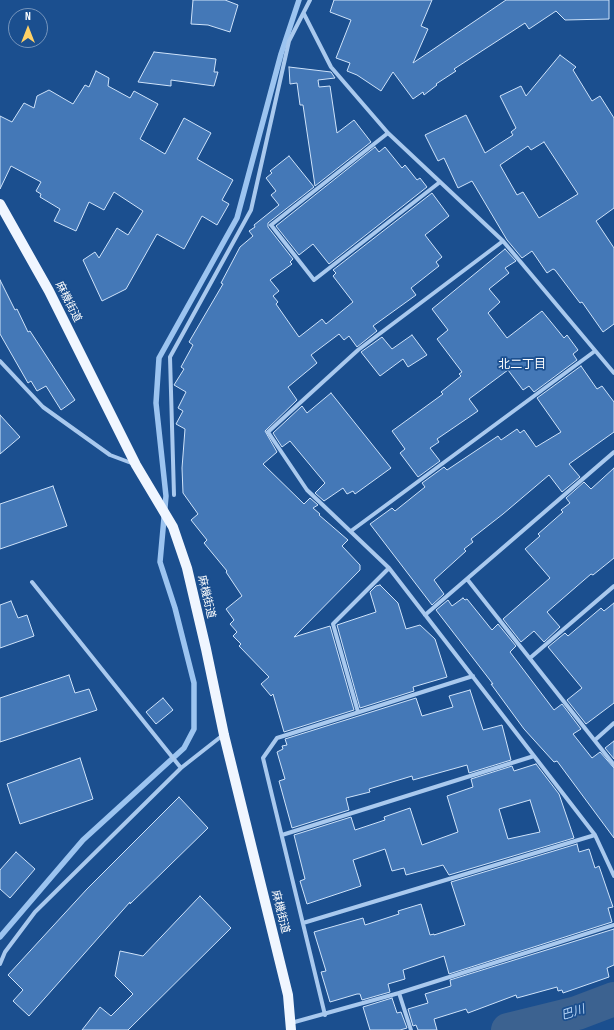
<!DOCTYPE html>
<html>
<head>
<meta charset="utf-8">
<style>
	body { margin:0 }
	#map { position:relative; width:614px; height:1030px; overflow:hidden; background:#1b4f8f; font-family:"Sofia Sans Condensed",sans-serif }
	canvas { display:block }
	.north { position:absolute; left:8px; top:8px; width:40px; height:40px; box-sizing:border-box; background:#1b4f8f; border:1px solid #7695bc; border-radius:50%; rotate:0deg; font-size:11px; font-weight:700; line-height:16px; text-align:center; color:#fff }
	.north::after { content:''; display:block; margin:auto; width:14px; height:18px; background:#ffd166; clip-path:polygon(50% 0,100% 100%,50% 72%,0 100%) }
</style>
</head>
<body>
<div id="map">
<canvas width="614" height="1030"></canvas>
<div class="north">N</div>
</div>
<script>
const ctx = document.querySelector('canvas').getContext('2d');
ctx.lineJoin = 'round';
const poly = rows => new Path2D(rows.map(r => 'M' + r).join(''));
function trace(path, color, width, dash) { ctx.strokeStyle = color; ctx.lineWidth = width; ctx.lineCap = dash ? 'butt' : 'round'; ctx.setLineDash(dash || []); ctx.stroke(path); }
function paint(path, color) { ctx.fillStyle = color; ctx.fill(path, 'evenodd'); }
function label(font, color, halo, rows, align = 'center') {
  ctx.font = font + ' "Sofia Sans Condensed","Noto Sans JP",sans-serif'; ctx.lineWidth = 3.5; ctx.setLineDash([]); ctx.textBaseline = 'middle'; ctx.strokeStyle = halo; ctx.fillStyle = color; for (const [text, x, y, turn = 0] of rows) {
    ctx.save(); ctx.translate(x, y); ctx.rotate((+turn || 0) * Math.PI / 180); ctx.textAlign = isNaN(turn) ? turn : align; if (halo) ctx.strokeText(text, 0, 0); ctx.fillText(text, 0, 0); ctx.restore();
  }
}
trace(poly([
	[0,937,83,840,184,748,194,729,194,683,175,608,160,562,166,496,156,403,159,358,237,218,281,54,299,0]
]), '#9cc4f0', 5.5);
trace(poly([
	[508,1030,577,1013,614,999]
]), '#3c6290', 34);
const building = poly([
	[193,0,225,0,238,5,230,32,208,25,191,24,193,0],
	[334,0,432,0,421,26,428,29,413,63,506,0,609,0,609,19,565,20,556,11,529,29,525,23,454,69,456,71,436,84,437,85,424,95,423,92,413,99,393,72,381,91,357,75,347,71,350,63,336,58,351,20,330,12,334,0],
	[154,52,216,59,214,72,218,72,214,86,171,80,171,86,138,82,154,52],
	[560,55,576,67,573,70,592,101,600,96,614,118,614,208,596,221,614,248,614,324,603,332,582,302,580,303,555,270,553,269,547,273,532,251,522,258,507,240,472,181,458,188,444,158,438,161,425,135,466,115,485,153,513,135,511,132,516,128,500,96,521,86,526,96,560,55],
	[544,142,578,194,539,218,523,192,517,195,500,165,528,146,531,150,544,142],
	[289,67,331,72,335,78,318,80,319,87,330,86,337,133,354,120,371,142,315,186,303,105,300,105,297,83,290,84,289,67],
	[96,71,109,78,108,86,130,98,134,91,158,104,140,139,165,154,184,118,211,133,197,159,233,180,222,200,229,204,217,225,202,216,184,249,157,234,126,289,102,301,83,260,95,252,99,258,117,228,128,235,143,211,114,192,104,210,89,202,76,231,54,221,60,209,40,197,41,194,36,191,41,182,11,166,0,189,0,116,12,122,24,103,34,108,37,96,49,90,73,104,85,85,89,87,96,71],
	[375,147,379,152,385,147,402,168,405,165,417,180,420,178,427,187,329,264,313,244,299,255,276,226,375,147],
	[289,156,314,187,268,223,268,227,293,259,290,262,292,264,270,280,279,291,273,296,278,302,276,304,299,337,322,319,326,324,353,302,333,276,336,273,333,270,432,193,449,216,425,235,442,257,436,262,439,266,411,288,416,295,373,326,377,331,357,347,349,336,344,340,339,334,311,355,317,363,288,387,297,400,265,431,277,452,263,464,304,504,310,498,318,505,313,508,320,514,319,515,348,540,342,546,360,565,360,570,294,637,330,626,354,710,284,732,273,694,271,696,261,684,269,677,239,646,241,644,233,636,237,632,230,624,234,620,226,609,242,596,226,572,227,571,204,543,207,540,191,520,198,514,183,493,182,468,185,429,176,424,183,411,178,408,186,392,174,385,184,369,181,367,193,345,189,342,223,284,221,283,240,247,253,236,249,231,255,227,254,225,279,205,271,195,276,191,266,178,272,173,270,171,289,156],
	[505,249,516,261,505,268,509,273,489,289,500,302,488,313,507,338,542,311,564,338,567,335,578,350,573,354,577,360,534,392,529,386,523,390,508,370,469,399,478,411,437,439,439,442,430,448,440,461,418,477,400,453,405,449,392,431,443,394,441,392,461,376,459,374,462,372,437,339,448,330,432,309,505,249],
	[0,280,15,310,17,309,28,332,30,331,75,400,61,410,46,386,37,391,31,381,28,383,0,334,0,280],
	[412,335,427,355,408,367,403,359,380,376,361,352,382,337,392,349,412,335],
	[581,366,597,389,602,386,614,402,614,432,569,464,580,477,562,492,549,475,503,514,471,539,473,542,464,549,466,551,434,580,444,594,432,605,370,524,392,508,395,511,425,487,422,483,444,467,447,470,498,436,501,440,517,429,520,433,524,430,536,447,561,432,537,398,581,366],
	[331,393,391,468,355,494,353,491,347,494,343,488,324,501,315,493,325,483,290,441,282,447,273,433,302,406,307,413,331,393],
	[0,415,20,437,0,454,0,415],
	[614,468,614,558,593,575,591,574,547,612,560,627,544,642,534,631,521,642,503,619,550,578,525,549,540,536,538,534,563,512,561,510,570,503,566,498,584,482,591,489,614,468],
	[53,486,67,526,0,549,0,504,53,486],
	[380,585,398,603,406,629,420,625,435,639,447,677,413,687,414,691,360,708,337,625,376,612,370,592,376,586,380,585],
	[463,598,465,600,467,599,492,630,498,624,516,646,510,652,554,710,562,704,581,729,573,734,592,758,600,752,614,768,614,838,557,761,554,762,524,729,491,684,493,684,436,610,448,600,452,606,463,598],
	[11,601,18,618,27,615,34,636,0,648,0,605,11,601],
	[614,603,614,703,586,724,567,700,582,688,548,647,565,633,568,636,601,608,604,611,614,603],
	[69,675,75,693,89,689,97,710,0,742,0,698,69,675],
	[470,690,483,730,502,725,511,760,469,773,467,765,413,780,412,776,369,789,370,792,346,798,349,810,292,828,279,781,285,779,277,752,283,749,282,746,287,745,285,739,416,698,422,716,453,707,449,696,470,690],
	[163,698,173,710,156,724,146,712,163,698],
	[614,741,614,759,605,748,614,741],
	[80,758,93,799,20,824,7,784,80,758],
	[536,764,559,794,574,838,449,875,443,865,406,875,404,868,392,871,385,849,353,860,361,886,307,904,300,881,305,879,294,835,351,817,355,830,385,820,384,817,410,808,422,845,458,832,447,796,473,787,471,779,512,766,514,771,536,764],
	[530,800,540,832,508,839,499,809,530,800],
	[179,797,208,828,130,904,130,902,29,1016,13,1001,23,990,8,975,87,889,179,797],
	[577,844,579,852,589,849,595,868,599,866,613,907,608,908,612,922,449,974,444,956,403,970,405,979,388,984,390,992,362,1000,360,994,357,994,330,1002,321,972,326,971,314,932,363,918,365,925,399,914,398,911,421,904,430,935,434,934,434,935,465,925,451,882,577,844],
	[16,852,35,869,10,898,0,889,0,870,16,852],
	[200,896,231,928,128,1030,82,1030,100,1007,111,1016,133,994,115,976,120,951,143,956,200,896],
	[614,929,614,965,607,968,609,977,563,993,562,990,558,991,557,987,517,998,516,995,468,1013,466,1009,434,1019,437,1030,418,1030,416,1025,413,1026,408,1009,428,1003,425,994,451,986,450,980,614,929],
	[392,998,397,1013,401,1012,407,1028,400,1030,370,1030,363,1007,392,998]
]);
paint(building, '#4478b7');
trace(building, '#cfe3fa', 1);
trace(poly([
	[304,14,331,67,388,133,503,241,614,373],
	[388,133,271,225,314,280,440,182],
	[503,241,358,350,268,432,307,490,389,568,595,835,614,876],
	[0,361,43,407,110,455,134,464],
	[174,495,170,357,251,210,289,41,310,0],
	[351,531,595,351],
	[467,579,614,765],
	[32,582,181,768],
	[425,615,614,452],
	[530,658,614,586],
	[358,712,333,624,389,568],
	[595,740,614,723],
	[282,835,534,756],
	[303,923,595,835],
	[0,964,5,952,35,912,181,768,223,735],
	[399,993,411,1030],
	[325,1015,263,758,277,738,473,676],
	[291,1023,399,993,614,925]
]), '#a9c9ee', 4);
trace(poly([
	[0,204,49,291,136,465,173,527,187,568,206,649,224,735,288,995,291,1030]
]), '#f0f6ff', 10);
label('11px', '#fff', '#1b4f8f', [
	["麻機街道",68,302,63],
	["麻機街道",206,597,77],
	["麻機街道",280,912,76]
]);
label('12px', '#fff', '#1b4f8f', [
	["北二丁目",522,365]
]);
label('italic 12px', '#b5d3f5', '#1b4f8f', [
	["巴川",573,1013,-17]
]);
</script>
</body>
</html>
